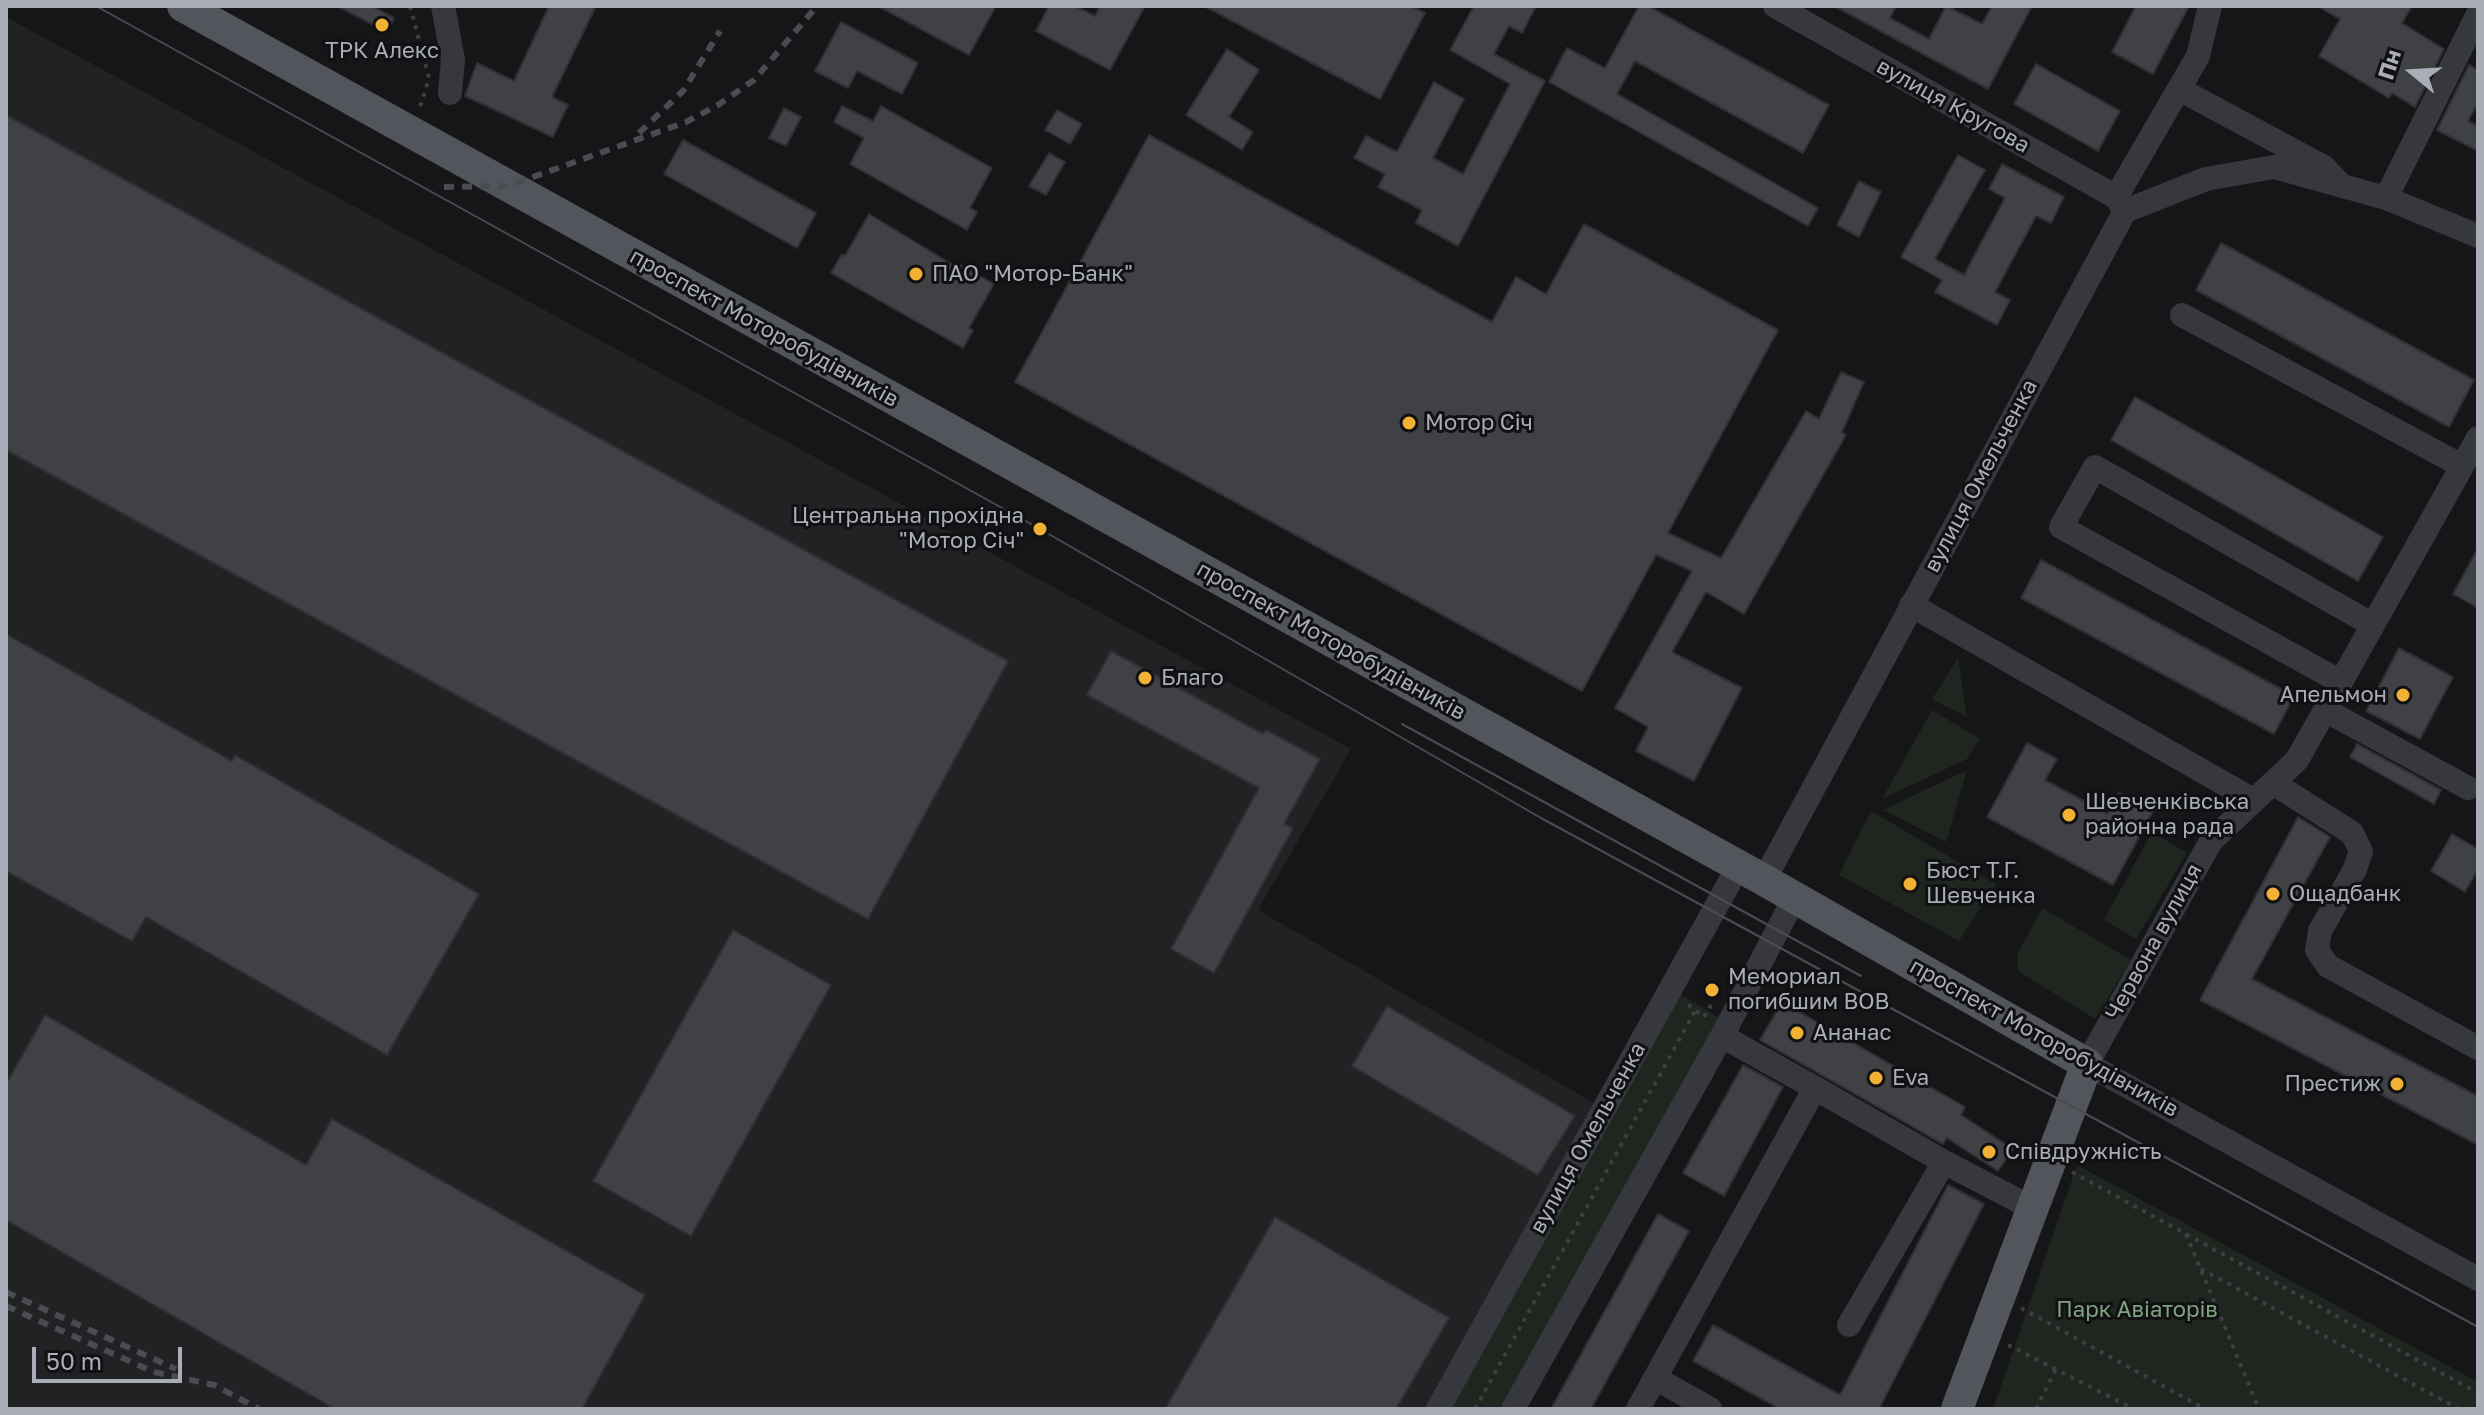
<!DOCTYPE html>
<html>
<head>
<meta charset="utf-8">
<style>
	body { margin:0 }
	#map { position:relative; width:2484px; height:1415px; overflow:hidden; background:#161618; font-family:"Golos Text",sans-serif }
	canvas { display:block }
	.frame { position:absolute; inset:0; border:8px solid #a8adb8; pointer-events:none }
	.north { position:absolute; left:2372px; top:32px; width:80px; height:80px; -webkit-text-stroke:6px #111113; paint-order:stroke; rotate:288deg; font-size:22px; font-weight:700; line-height:32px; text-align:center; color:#a8adb8 }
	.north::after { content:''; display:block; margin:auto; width:28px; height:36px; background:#a8adb8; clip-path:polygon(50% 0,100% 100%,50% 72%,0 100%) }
	.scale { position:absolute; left:32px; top:1347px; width:150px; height:36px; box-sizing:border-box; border:4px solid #a8adb8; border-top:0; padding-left:10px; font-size:24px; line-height:28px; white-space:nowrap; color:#a8adb8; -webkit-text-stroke:6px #111113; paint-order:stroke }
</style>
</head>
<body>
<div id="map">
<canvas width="2484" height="1415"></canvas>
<div class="frame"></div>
<div class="north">Пн</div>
<div class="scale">50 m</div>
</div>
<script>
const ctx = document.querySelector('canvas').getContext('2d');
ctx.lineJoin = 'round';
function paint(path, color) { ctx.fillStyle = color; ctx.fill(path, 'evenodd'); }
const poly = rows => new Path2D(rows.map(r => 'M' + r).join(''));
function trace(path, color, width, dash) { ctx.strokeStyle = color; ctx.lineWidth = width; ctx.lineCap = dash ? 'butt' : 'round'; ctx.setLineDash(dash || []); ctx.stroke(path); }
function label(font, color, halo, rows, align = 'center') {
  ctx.font = font + ' "Golos Text",sans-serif'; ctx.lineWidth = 6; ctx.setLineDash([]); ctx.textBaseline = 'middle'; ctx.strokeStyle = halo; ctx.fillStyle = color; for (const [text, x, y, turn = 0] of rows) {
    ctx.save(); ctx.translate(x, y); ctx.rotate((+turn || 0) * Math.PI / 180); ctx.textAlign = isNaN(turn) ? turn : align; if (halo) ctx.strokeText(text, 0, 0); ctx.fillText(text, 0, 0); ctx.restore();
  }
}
paint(poly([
	[6,17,1351,749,1258,910,1601,1107,1433,1409,6,1409]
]), '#222225');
paint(poly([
	[1958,658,1967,717,1932,699],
	[1932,710,1980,739,1967,759,1882,799],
	[1967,770,1946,842,1883,810],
	[1871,811,1996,884,1959,941,1839,875],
	[2152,832,2187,853,2136,939,2104,920],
	[2042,908,2131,960,2095,1019,2018,971,2017,955],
	[1677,992,1722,1020,1504,1409,1447,1409],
	[2077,1165,2478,1382,2478,1409,1993,1409]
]), '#1e261f');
const building = poly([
	[337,6,372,6,394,18,387,32,337,6],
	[549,6,596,6,552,97,568,105,553,137,465,96,477,63,514,81,549,6],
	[878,6,996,6,969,55,878,6],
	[1049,6,1075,6,1095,16,1100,6,1145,6,1110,70,1036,31,1049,6],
	[1204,6,1411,6,1425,13,1380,99,1204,6],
	[1474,6,1536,6,1522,33,1509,26,1494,54,1545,81,1458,246,1416,223,1422,210,1378,187,1385,174,1354,158,1366,136,1397,152,1434,82,1464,99,1433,158,1463,174,1510,84,1450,50,1474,6],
	[1639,6,1648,6,1829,105,1803,153,1635,61,1617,94,1818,208,1808,226,1549,82,1567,48,1605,68,1639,6],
	[1834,6,1896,6,1890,18,1929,39,1946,6,1982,24,1992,6,2032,6,1988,89,1834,6],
	[2136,6,2189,6,2153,74,2112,52,2136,6],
	[2317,6,2412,6,2402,23,2444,49,2415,107,2392,93,2389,98,2319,56,2340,19,2317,6],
	[841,22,918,63,902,94,857,71,848,88,815,71,841,22],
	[1227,49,1259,70,1229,117,1253,132,1242,150,1186,115,1227,49],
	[2036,64,2120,111,2098,151,2014,104,2036,64],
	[2469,65,2478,70,2478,103,2468,121,2478,126,2478,151,2437,130,2469,65],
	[842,106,873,121,881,106,992,168,970,208,977,212,967,230,850,164,864,138,834,122,842,106],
	[784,108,801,117,786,146,769,138,784,108],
	[1057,110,1082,124,1070,144,1045,130,1057,110],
	[6,115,1008,661,868,919,6,450,6,115],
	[1149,135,1492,322,1516,277,1546,294,1584,224,1778,330,1668,533,1721,558,1806,411,1819,419,1841,372,1864,382,1842,432,1846,435,1744,614,1706,592,1672,652,1742,688,1694,781,1636,751,1648,727,1615,708,1692,571,1656,555,1582,691,1015,382,1149,135],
	[683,140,816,213,797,248,664,174,683,140],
	[1049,153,1065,162,1046,195,1029,186,1049,153],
	[1958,155,1985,170,1935,259,1964,275,2005,198,1989,189,2002,164,2064,197,2051,223,2036,216,1995,292,2010,300,1997,325,1935,292,1942,280,1901,257,1958,155],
	[1859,181,1881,192,1859,237,1837,225,1859,181],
	[869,214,958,268,960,265,994,284,969,328,973,330,963,348,831,273,842,254,845,256,869,214],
	[2221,243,2474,380,2449,427,2196,290,2221,243],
	[2135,397,2383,537,2358,581,2111,440,2135,397],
	[2478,548,2478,608,2453,594,2478,548],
	[2041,560,2294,696,2274,734,2021,598,2041,560],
	[6,634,232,761,235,755,479,894,387,1055,146,917,132,941,6,871,6,634],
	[2399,648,2453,677,2420,739,2366,711,2399,648],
	[1111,651,1263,734,1266,730,1320,759,1284,824,1293,828,1214,973,1171,949,1259,788,1087,695,1111,651],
	[2027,743,2057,759,2045,780,2108,814,2119,793,2153,811,2113,885,1987,817,2027,743],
	[2357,744,2441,790,2434,804,2350,757,2357,744],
	[2298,817,2330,837,2252,979,2478,1096,2478,1145,2200,1000,2298,817],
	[2452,834,2478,849,2478,869,2465,892,2431,871,2452,834],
	[733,930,831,985,691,1236,593,1181,733,930],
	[1782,1002,1965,1107,1961,1115,2013,1149,1998,1171,1947,1138,1943,1144,1760,1040,1782,1002],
	[1387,1006,1575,1116,1538,1175,1352,1066,1387,1006],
	[45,1015,306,1165,332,1119,645,1295,582,1409,335,1409,6,1220,6,1084,45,1015],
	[1743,1065,1783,1087,1724,1196,1683,1173,1743,1065],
	[1948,1185,1984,1204,1879,1409,1780,1409,1693,1361,1713,1325,1840,1395,1948,1185],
	[1658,1214,1689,1231,1591,1409,1551,1409,1658,1214],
	[1275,1217,1449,1318,1396,1409,1165,1409,1275,1217]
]);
paint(building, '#404145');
trace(building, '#303034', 2);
trace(poly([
	[410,6,429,78,419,110],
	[1688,1005,1704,1017,1713,1002],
	[2072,1172,2478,1393],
	[2186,1234,2259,1409],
	[2201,1269,2459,1409],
	[2021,1308,2205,1409],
	[2008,1345,2134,1409],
	[1475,1409,1695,1011],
	[2036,1409,2056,1369]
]), '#3d3f44', 4, [4, 6]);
trace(poly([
	[443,6,453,60,450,93],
	[1775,6,2116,197,2125,211],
	[2179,89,2324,167,2337,181],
	[2116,197,2198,56,2210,6],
	[2386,198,2478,14],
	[2182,315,2462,466],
	[2478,438,2297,760,2211,841,2087,1064,2478,1279],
	[1911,605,2253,800],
	[2341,682,2061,527,2095,467,2373,625],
	[2325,710,2468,788],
	[2273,783,2352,833,2361,851,2355,869,2320,931,2317,950,2328,966,2478,1048],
	[1764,880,2125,211,2206,179,2274,167,2386,198,2478,236],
	[1722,1036,1815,1088],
	[1944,1162,2034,1209],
	[1655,1378,1710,1409],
	[1438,1409,1738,867],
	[1513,1409,1722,1036,1795,897],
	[1638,1409,1815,1088,1944,1162,1849,1325]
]), '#37383d', 24);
trace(poly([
	[183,6,1764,880,2087,1064,1957,1409]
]), '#53555c', 32);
trace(poly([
	[96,6,1040,529,1541,818,2478,1327],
	[1402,724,1861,976]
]), '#4a4c52', 2);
trace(poly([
	[639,133,683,91,720,31],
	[444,187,508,186,686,122,718,105,754,80,817,6],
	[6,1292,176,1369],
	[6,1306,154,1372,214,1385,259,1409]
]), '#4a4c52', 6, [10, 8]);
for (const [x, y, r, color] of [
	[382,25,8,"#f2b134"],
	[916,274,8,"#f2b134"],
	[1409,423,8,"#f2b134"],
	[1040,529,8,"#f2b134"],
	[1145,678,8,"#f2b134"],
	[2403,695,8,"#f2b134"],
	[2069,815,8,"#f2b134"],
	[1910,884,8,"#f2b134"],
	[2273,894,8,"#f2b134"],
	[1712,990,8,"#f2b134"],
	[1797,1033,8,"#f2b134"],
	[1876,1078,8,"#f2b134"],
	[2397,1084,8,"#f2b134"],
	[1989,1152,8,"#f2b134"]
]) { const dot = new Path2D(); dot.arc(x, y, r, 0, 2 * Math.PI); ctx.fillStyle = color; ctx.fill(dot); trace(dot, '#111113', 3); }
label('22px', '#a8adb8', '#111113', [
	["ТРК Алекс",382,51,"center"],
	["ПАО \"Мотор-Банк\"",932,274],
	["Мотор Січ",1425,423],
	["Центральна прохідна",1024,516,"right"],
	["\"Мотор Січ\"",1024,541,"right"],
	["Благо",1161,678],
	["Апельмон",2387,695,"right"],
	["Шевченківська",2085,802],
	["районна рада",2085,827],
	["Бюст Т.Г.",1926,871],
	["Шевченка",1926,896],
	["Ощадбанк",2289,894],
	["Мемориал",1728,977],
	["погибшим ВОВ",1728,1002],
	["Ананас",1813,1033],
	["Eva",1892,1078],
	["Престиж",2381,1084,"right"],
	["Співдружність",2005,1152]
], 'left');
label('22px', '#a8adb8', '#111113', [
	["вулиця Кругова",1953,106,29],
	["проспект Моторобудівників",764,328,29],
	["вулиця Омельченка",1981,476,-62],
	["проспект Моторобудівників",1331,641,29],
	["Червона вулиця",2154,942,-61],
	["проспект Моторобудівників",2044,1038,29],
	["вулиця Омельченка",1588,1138,-61]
]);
label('22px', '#7fa381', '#111113', [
	["Парк Авіаторів",2137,1310]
]);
</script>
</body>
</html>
